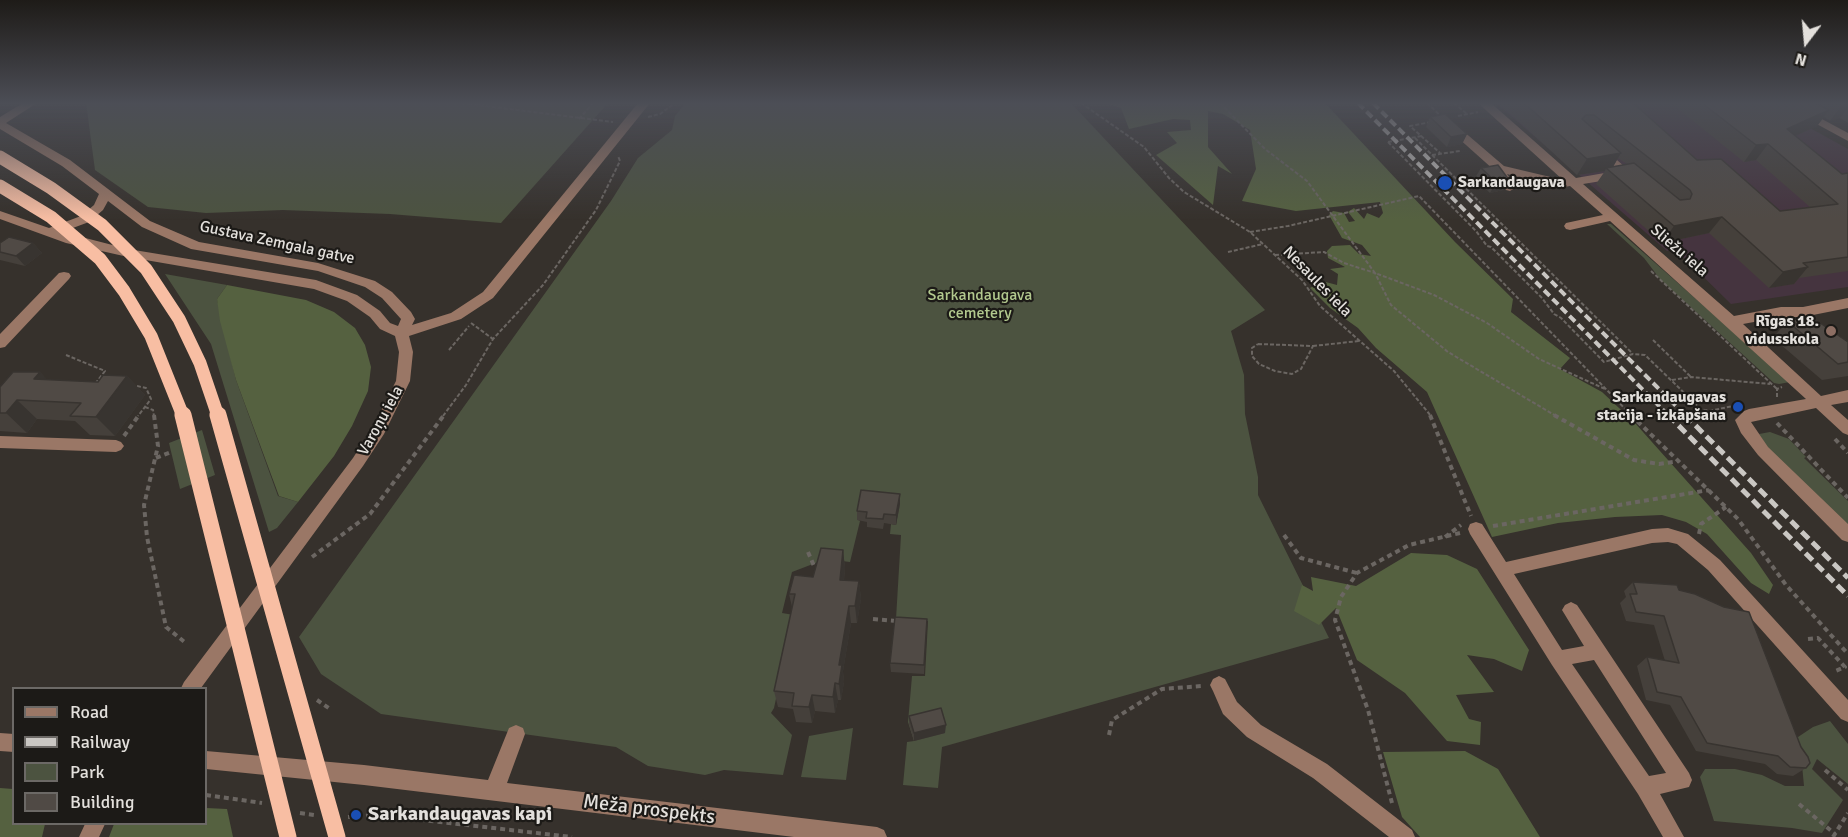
<!DOCTYPE html>
<html>
<head>
<meta charset="utf-8">
<style>
	body { margin:0 }
	#map { position:relative; width:1848px; height:837px; overflow:hidden; background:#36312c; font-family:Signika,sans-serif }
	canvas { display:block }
	.legend { position:absolute; left:12px; top:687px; width:195px; height:138px; box-sizing:border-box; background:#1c1a17; border:2px solid #6c6966; margin:0; padding:8px 10px; list-style:none; font-size:18px; color:#e3e0dc }
	.legend li { display:flex; align-items:center; gap:12px; height:30px }
	.legend b { width:30px; border:2px solid #6c6966 }
	.north { position:absolute; left:1776px; top:12px; width:60px; height:60px; -webkit-text-stroke:4px #1c1a17; paint-order:stroke; rotate:196deg; font-size:16px; font-weight:700; line-height:24px; text-align:center; color:#e3e0dc }
	.north::after { content:''; display:block; margin:auto; width:21px; height:27px; background:#e3e0dc; clip-path:polygon(50% 0,100% 100%,50% 72%,0 100%) }
</style>
</head>
<body>
<div id="map">
<canvas width="1848" height="837"></canvas>
<ul class="legend">
<li><b style="height:8px;background:#9a7766"></b>Road</li>
<li><b style="height:8px;background:#cac7c3"></b>Railway</li>
<li><b style="height:16px;background:#4c5340"></b>Park</li>
<li><b style="height:16px;background:#504a45"></b>Building</li>
</ul>
<div class="north">N</div>
</div>
<script>
const ctx = document.querySelector('canvas').getContext('2d');
ctx.lineJoin = 'round';
function paint(path, color) { ctx.fillStyle = color; ctx.fill(path, 'evenodd'); }
const poly = rows => new Path2D(rows.map(r => 'M' + r).join(''));
function trace(path, color, width, dash) { ctx.strokeStyle = color; ctx.lineWidth = width; ctx.lineCap = dash ? 'butt' : 'round'; ctx.setLineDash(dash || []); ctx.stroke(path); }
function label(font, color, halo, rows, align = 'center') {
  ctx.font = font + ' Signika,sans-serif'; ctx.lineWidth = 4.5; ctx.setLineDash([]); ctx.textBaseline = 'middle'; ctx.strokeStyle = halo; ctx.fillStyle = color; for (const [text, x, y, turn = 0] of rows) {
    ctx.save(); ctx.translate(x, y); ctx.rotate((+turn || 0) * Math.PI / 180); ctx.textAlign = isNaN(turn) ? turn : align; if (halo) ctx.strokeText(text, 0, 0); ctx.fillText(text, 0, 0); ctx.restore();
  }
}
paint(poly([
	[1496,103,1765,103,1848,149,1848,287,1731,304,1676,250,1667,251]
]), '#45343f');
paint(poly([
	[86,103,608,103,501,223,390,214,283,210,206,213,148,207,95,170],
	[685,103,1071,103,1265,310,1231,331,1244,375,1245,414,1258,477,1258,495,1329,638,942,747,938,788,903,785,907,742,914,741,908,722,912,676,925,676,928,621,896,619,901,535,890,534,891,524,896,525,899,504,858,521,860,521,850,562,826,559,792,572,782,613,794,615,774,708,771,713,792,735,783,775,724,770,705,775,648,766,616,747,381,714,321,674,299,637,611,201,638,158,672,130,675,116],
	[1607,224,1611,224,1790,382,1779,384,1774,383,1660,279,1644,258],
	[165,274,227,285,217,299,236,380,278,496,298,502,277,528,269,532,211,344],
	[202,430,215,475,180,489,169,443],
	[1770,432,1789,439,1806,457,1804,458,1848,501,1848,529,1770,452,1759,434],
	[1830,721,1848,744,1848,784,1817,759,1812,769,1843,800,1822,833,1792,828,1714,821,1700,777,1705,769,1735,769,1762,775,1785,786,1804,786,1802,765,1795,739,1813,727],
	[853,728,846,780,801,777,809,736]
]), '#4c5340');
paint(poly([
	[1104,103,1325,103,1455,242,1513,299,1511,312,1570,358,1560,369,1602,392,1635,423,1751,553,1773,585,1769,594,1751,583,1707,534,1686,522,1662,515,1615,517,1558,523,1492,537,1427,392,1376,348,1358,328,1330,308,1310,288,1322,281,1337,285,1338,274,1330,269,1345,267,1328,258,1327,251,1332,246,1350,245,1359,254,1371,256,1362,245,1342,238,1329,215,1333,211,1344,213,1349,222,1355,221,1348,212,1354,208,1364,219,1367,213,1379,218,1383,213,1380,202,1296,211,1242,201,1256,169,1250,130,1223,114,1208,111,1208,147,1232,174,1218,166,1213,205,1156,155,1177,143,1167,132,1191,130,1190,120,1173,119,1129,129,1121,108],
	[227,285,306,300,334,312,355,328,365,345,371,367,368,391,352,426,334,456,298,502,279,496,236,380,220,321,217,299],
	[1411,553,1447,555,1477,569,1529,650,1522,671,1494,659,1467,655,1494,692,1456,695,1469,719,1481,722,1480,745,1447,741,1405,693,1357,660,1336,608,1319,625,1294,611,1302,585,1313,591,1311,577,1356,586],
	[1465,751,1498,769,1540,837,1420,837,1402,817,1383,752],
	[0,788,13,789,14,824,45,824,42,837,0,837],
	[206,808,227,809,233,837,109,837,114,824,206,824]
]), '#556140');
trace(poly([
	[462,103,613,122],
	[1081,103,1144,147,1169,178,1184,192,1250,232,1302,280,1320,306,1394,371,1431,416],
	[1220,103,1265,149,1307,181,1375,273,1434,295,1487,323,1539,359,1605,389],
	[1427,103,1443,118],
	[1454,103,1467,114],
	[1458,116,1478,112],
	[648,117,660,114,675,103],
	[579,119,593,103],
	[1431,122,1410,126,1440,153],
	[1415,138,1633,354],
	[1388,142,1476,231,1487,246,1491,247,1542,298,1554,314,1561,318,1604,362,1633,354,1645,355,1701,409,1709,411,1738,405],
	[1388,142,1422,136],
	[1432,155,1460,151],
	[1250,232,1288,226,1419,196,1632,416],
	[1228,252,1263,244],
	[1275,255,1324,252,1344,263,1375,273,1391,305,1448,352,1556,416],
	[1651,271,1777,389],
	[471,323,493,339],
	[1653,340,1691,377],
	[1258,344,1313,346,1301,369,1292,374,1275,371,1259,364,1252,356,1252,348,1258,344],
	[1313,346,1359,341],
	[449,350,469,326],
	[66,355,105,371,95,384],
	[1672,380,1691,377,1770,384],
	[137,386,146,388,151,399,138,416],
	[1777,397,1777,389,1782,387],
	[145,407,153,410,154,416],
	[443,416,466,385,493,339,543,285,596,210,620,161,618,156]
]), '#6b6662', 2, [4, 2]);
trace(poly([
	[154,415,158,446,144,505,147,537,166,627,187,644],
	[1430,415,1471,516],
	[1554,415,1634,460,1659,464,1679,461],
	[1631,415,1738,519,1786,585,1848,654],
	[1777,423,1848,498],
	[124,436,139,415],
	[1835,439,1848,453],
	[156,458,171,452],
	[1493,526,1709,490],
	[1699,534,1701,524,1726,507],
	[1284,535,1301,558,1357,573],
	[1445,537,1461,525],
	[808,552,814,566],
	[312,557,370,514,444,415],
	[873,619,897,621],
	[1808,639,1818,638,1845,667,1833,672],
	[317,700,330,709],
	[1109,735,1112,720,1162,689,1202,686],
	[1825,770,1848,790],
	[206,795,262,803],
	[1392,803,1368,710,1335,620,1341,597,1357,573,1409,545,1460,533],
	[1799,804,1835,834],
	[300,813,314,815],
	[348,817,379,815,572,837],
	[1833,837,1848,813]
]), '#6b6662', 4, [5, 4]);
paint(poly([
	[23,103,37,103,6,123,70,160,150,221,199,242,318,263,375,281,392,292,411,312,415,319,412,325,451,313,483,292,638,103,650,103,493,298,461,319,409,336,413,352,410,381,384,434,363,466,201,688,181,688,184,682,353,458,373,427,396,381,399,352,395,336,380,329,370,317,347,301,314,289,128,257,66,243,0,219,0,211,49,228,81,216,94,205,99,194,62,166,0,129,0,117,23,103],
	[108,201,142,227,191,249,318,271,365,287,382,298,401,319,398,326,390,323,380,311,357,295,316,280,128,249,62,232,89,222,103,210,108,201],
	[1478,103,1491,103,1576,178,1616,171,1593,150,1595,148,1603,148,1632,173,1626,177,1583,184,1734,316,1781,307,1803,307,1848,298,1848,308,1803,317,1781,317,1743,324,1821,396,1848,390,1848,402,1831,405,1848,420,1848,435,1843,433,1816,408,1751,422,1768,447,1848,524,1848,542,1842,540,1758,455,1741,433,1735,420,1744,411,1749,409,1806,399,1610,221,1570,230,1566,229,1564,226,1566,223,1603,215,1570,186,1559,188,1507,174,1516,187,1510,191,1506,190,1495,177,1494,170,1447,128,1447,124,1455,124,1504,166,1563,180,1478,103],
	[1778,103,1792,103,1848,133,1848,141,1778,103],
	[64,272,69,273,71,276,69,279,5,347,0,348,0,334,59,273,64,272],
	[0,436,116,440,121,442,124,446,121,450,116,452,0,448,0,436],
	[1476,522,1482,524,1506,562,1652,529,1668,528,1688,534,1720,560,1848,700,1848,722,1841,719,1708,570,1677,544,1668,542,1652,543,1514,574,1562,650,1584,646,1562,610,1565,605,1571,602,1577,605,1689,773,1692,780,1689,787,1660,794,1684,837,1663,837,1638,794,1552,665,1470,534,1468,529,1470,524,1476,522],
	[1594,660,1666,773,1649,776,1572,664,1594,660],
	[1219,676,1225,679,1237,702,1261,725,1327,764,1412,830,1415,837,1389,837,1313,778,1247,737,1223,714,1213,691,1210,685,1213,679,1219,676],
	[516,725,523,728,525,734,507,783,877,827,884,830,887,837,794,837,364,785,206,769,206,751,364,765,488,780,509,728,516,725],
	[0,733,14,734,14,752,0,751,0,733],
	[85,824,105,824,99,837,79,837,85,824]
]), '#9a7766');
trace(poly([
	[1358,103,1669,416],
	[1373,103,1686,416]
]), '#cac7c3', 4, [8, 4]);
trace(poly([
	[1668,415,1848,596],
	[1685,415,1848,578]
]), '#cac7c3', 5, [10, 5]);
trace(poly([
	[0,157,51,188,102,225,146,269,179,319,200,363,218,416],
	[0,186,51,217,100,259,124,291,151,336,183,416]
]), '#f8bea3', 13);
trace(poly([
	[183,415,288,837],
	[218,415,337,837]
]), '#f8bea3', 17);
paint(poly([
	[1497,103,1633,103,1697,160,1780,211,1810,207,1756,160,1744,162,1671,103,1848,103,1848,123,1840,118,1830,121,1824,117,1817,126,1795,136,1842,174,1848,173,1848,271,1799,278,1794,284,1769,288,1709,233,1662,243,1596,184,1605,171,1577,175,1510,113],
	[1618,158,1627,164,1613,167],
	[1430,117,1467,134,1462,144,1447,147,1426,127],
	[1481,168,1509,180,1503,190,1490,193,1475,178],
	[0,243,33,243,42,253,25,266,0,260],
	[1787,321,1848,342,1848,376,1822,380,1773,338],
	[40,372,47,380,98,382,127,376,145,395,115,436,90,435,75,421,37,419,27,433,0,431,0,387],
	[900,504,896,525,884,523,883,529,867,527,867,522,857,520,857,511],
	[843,550,845,568,844,580,859,581,861,599,857,623,851,623,843,671,844,682,841,700,838,700,835,713,815,711,812,723,796,722,793,709,778,707,774,691,792,607,789,594,813,577],
	[1633,582,1679,590,1806,768,1793,776,1777,774,1765,764,1696,751,1670,705,1646,700,1637,666,1647,657,1665,661,1654,625,1626,621,1620,603,1626,597,1624,591],
	[927,619,924,674,891,672,890,663],
	[909,716,945,733,914,741,909,724]
]), '#45403b');
paint(poly([
	[1848,103,1848,108,1840,118,1830,121,1842,105],
	[1829,110,1817,126,1775,145,1787,129],
	[1467,134,1462,144,1447,147,1451,137],
	[1768,144,1756,160,1744,162,1756,145],
	[1621,153,1611,170,1606,168,1605,171,1577,175,1587,159],
	[1509,180,1503,190,1490,193,1496,182],
	[1722,217,1709,233,1662,243,1674,226],
	[33,243,42,253,25,266,16,256],
	[1808,267,1794,284,1769,288,1783,272],
	[40,372,59,392,34,379],
	[127,376,145,395,115,436,96,417],
	[17,400,37,419,27,433,6,413],
	[900,494,900,504,896,525,896,515],
	[843,550,845,568,842,597,840,580],
	[859,581,861,599,857,623,855,606],
	[849,606,851,623,843,671,844,682,841,700,839,684,839,665],
	[835,683,838,700,835,713,833,697],
	[812,695,815,711,812,723,809,707],
	[946,725,945,733,914,741,914,733]
]), '#383430');
const building = poly([
	[1524,103,1633,103,1697,160,1721,159,1780,211,1838,204,1768,144,1756,145,1702,103,1815,103,1829,110,1787,129,1842,174,1848,173,1848,257,1803,263,1808,267,1783,272,1722,217,1674,226,1606,168,1634,163,1680,200,1690,199,1692,194,1690,190,1594,115,1586,115,1582,119,1621,153,1587,159,1524,103],
	[1445,114,1467,134,1451,137,1430,117,1445,114],
	[1498,165,1509,180,1496,182,1481,168,1498,165],
	[9,237,33,243,16,256,0,252,0,243,9,237],
	[1810,316,1848,342,1848,362,1838,364,1787,321,1810,316],
	[13,372,40,372,34,379,98,382,103,375,127,376,96,417,70,416,81,403,17,400,6,413,0,413,0,387,13,372],
	[861,490,900,494,896,515,884,514,883,519,866,518,867,512,857,511,861,490],
	[821,548,843,550,840,580,859,581,855,606,849,606,839,665,842,665,839,684,835,683,833,697,812,695,809,707,792,706,794,693,774,691,795,594,789,594,794,575,813,577,821,548],
	[1633,582,1677,585,1679,590,1695,594,1724,607,1749,612,1801,747,1808,757,1810,763,1806,768,1790,767,1778,756,1707,743,1681,697,1657,692,1647,657,1679,663,1664,616,1636,612,1630,594,1637,594,1633,582],
	[895,617,927,619,924,665,890,663,895,617],
	[941,708,946,725,914,733,909,716,941,708]
]);
paint(building, '#504a45');
trace(building, '#383430', 1.5);
const sky = ctx.createLinearGradient(0, 0, 0, 220);
sky.addColorStop(0, '#1e1b18');
sky.addColorStop(0.47, '#4c4e56');
sky.addColorStop(1, '#4c4e5600');
ctx.fillStyle = sky;
ctx.fillRect(0, 0, 1848, 220);
for (const [x, y, r, color] of [
	[1445,183,8,"#1a4fb4"],
	[1831,331,6,"#8d6e63"],
	[1738,407,6,"#1a4fb4"],
	[356,815,6,"#1a4fb4"]
]) { const dot = new Path2D(); dot.arc(x, y, r, 0, 2 * Math.PI); ctx.fillStyle = color; ctx.fill(dot); trace(dot, '#1c1a17', 2); }
label('bold 16px', '#e3e0dc', '#1c1a17', [
	["Sarkandaugava",1458,183,"left"],
	["Rīgas 18.",1819,322],
	["vidusskola",1819,340],
	["Sarkandaugavas",1726,398],
	["stacija - izkāpšana",1726,416]
], 'right');
label('16px', '#e3e0dc', '#1c1a17', [
	["Gustava Zemgala gatve",277,243,12],
	["Sliežu iela",1679,251,41],
	["Nesaules iela",1317,282,46],
	["Varoņu iela",381,421,-61]
]);
label('16px', '#b2c88e', '#1c1a17', [
	["Sarkandaugava",980,296],
	["cemetery",980,314]
]);
label('20px', '#e3e0dc', '#1c1a17', [
	["Meža prospekts",649,810,7]
]);
label('bold 20px', '#e3e0dc', '#1c1a17', [
	["Sarkandaugavas kapi",368,815]
], 'left');
</script>
</body>
</html>
